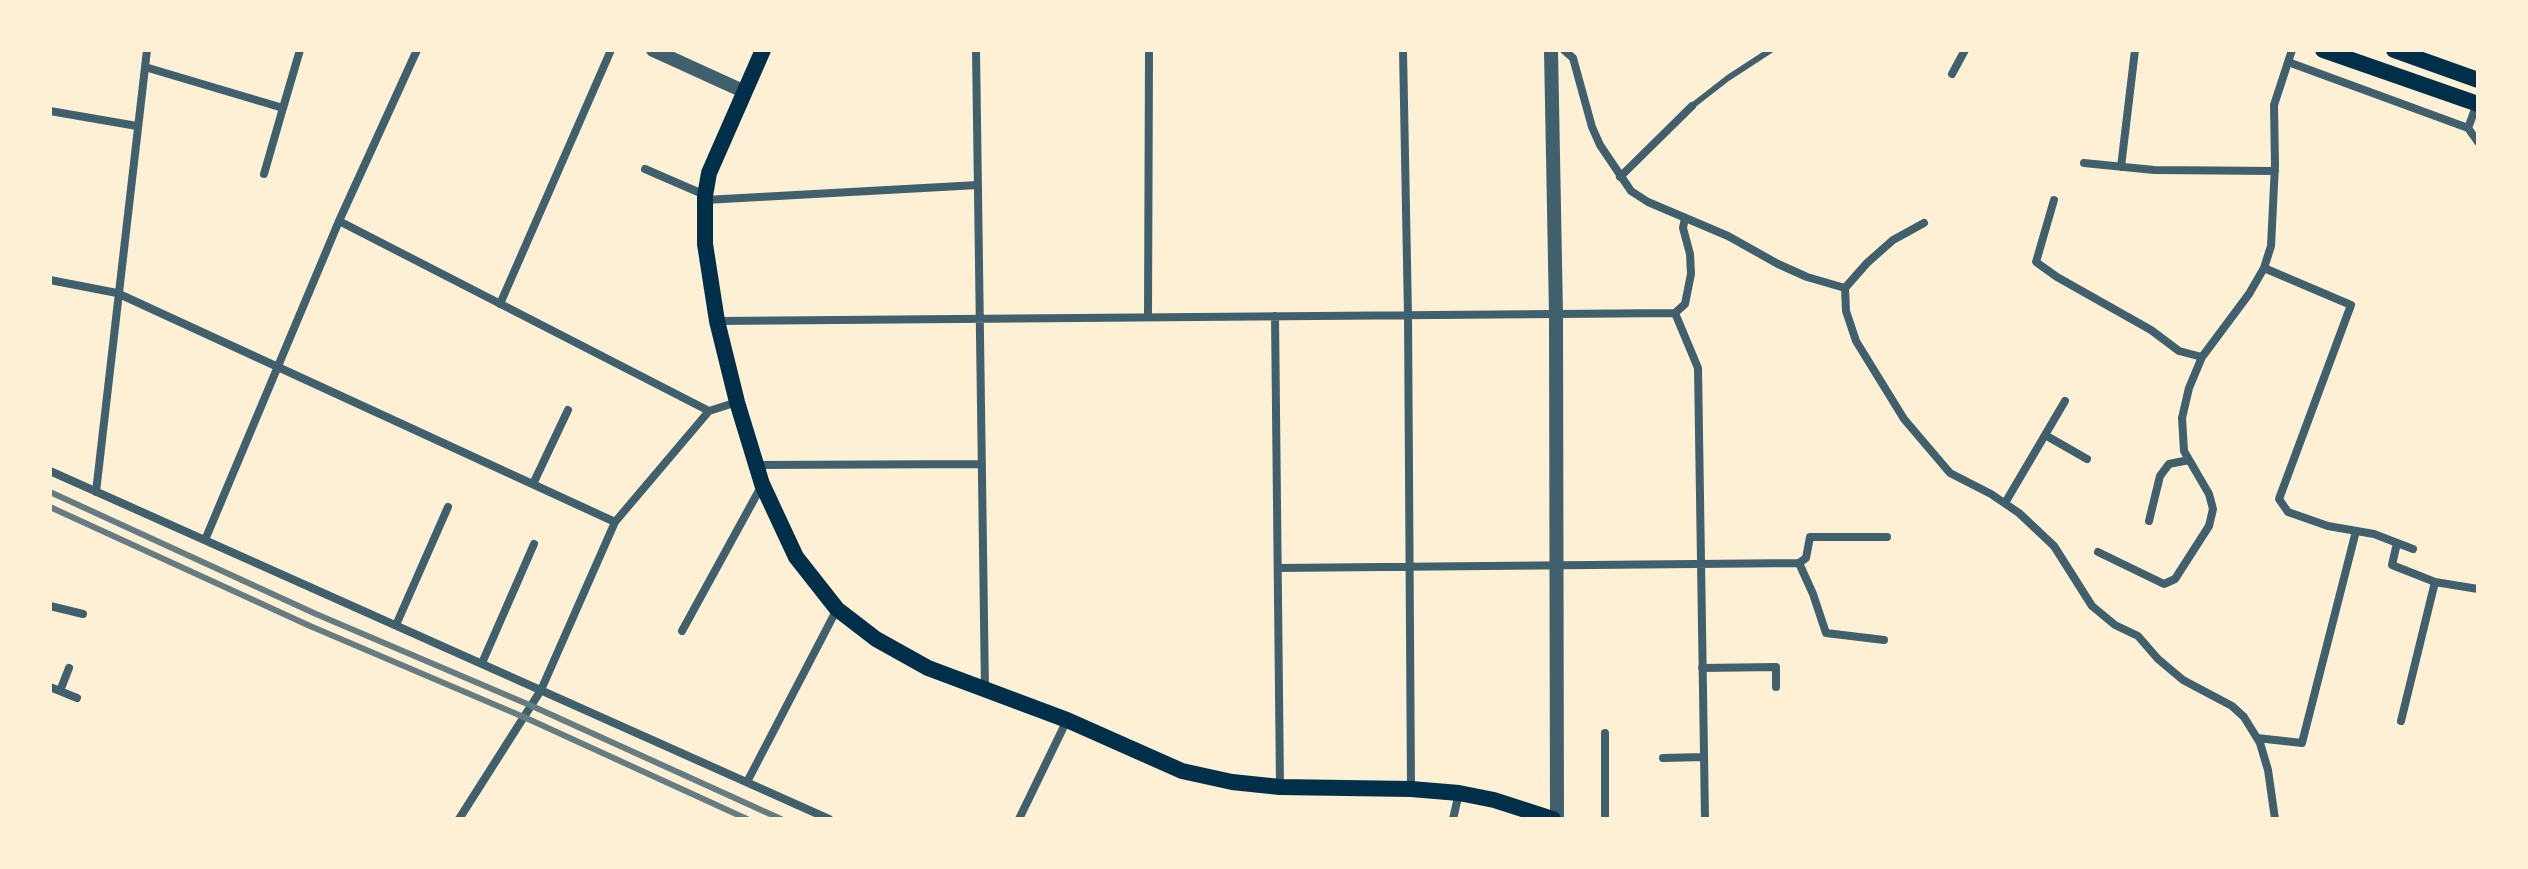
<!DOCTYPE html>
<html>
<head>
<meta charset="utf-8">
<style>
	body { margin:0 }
	#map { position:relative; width:2528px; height:869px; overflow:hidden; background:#fdf0d5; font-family:"Open Sans",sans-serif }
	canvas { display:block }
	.frame { position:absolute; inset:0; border:52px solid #fdf0d5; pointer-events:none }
</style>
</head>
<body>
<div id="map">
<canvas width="2528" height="869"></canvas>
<div class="frame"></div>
</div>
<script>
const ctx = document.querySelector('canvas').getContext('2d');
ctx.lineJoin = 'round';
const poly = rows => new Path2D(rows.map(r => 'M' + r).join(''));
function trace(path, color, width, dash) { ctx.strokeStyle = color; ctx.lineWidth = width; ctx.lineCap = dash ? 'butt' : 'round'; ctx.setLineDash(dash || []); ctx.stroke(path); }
trace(poly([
	[1692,106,1728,78,1771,50]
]), '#3f606c', 6);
trace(poly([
	[976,50,985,690],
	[1403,50,1408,315,1411,789],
	[1564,50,1573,58,1592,127,1600,145,1631,191,1648,202,1728,236,1778,264,1807,277,1845,288,1846,311,1856,341,1904,419,1950,473,1991,494,2019,513,2054,546,2092,606,2115,625,2138,636,2158,659,2183,680,2232,706,2244,717,2260,743,2268,770,2275,819],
	[2288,62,2468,128,2478,142],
	[145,67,283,108,300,50],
	[1952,74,1965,50],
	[50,111,137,126],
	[2468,128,2477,104],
	[2084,163,2154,170,2275,171],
	[2121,167,2135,50],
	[645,169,705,195],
	[264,174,283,108],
	[1620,177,1692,106],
	[705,200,978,185],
	[2054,200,2036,262,2057,277,2151,330,2179,351,2202,357],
	[339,221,709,411],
	[2264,268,2351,305,2279,499,2288,512,2328,526,2374,534,2413,549],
	[50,280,117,293,615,522],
	[1845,288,1867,263,1893,240,1924,223],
	[500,304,611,50],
	[1675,313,1685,304,1691,274,1690,254,1683,228,1685,218],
	[1275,316,1280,786],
	[1148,317,1149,50],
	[717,321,1675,313,1698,368,1705,819],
	[2045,435,2087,459],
	[757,465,982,464],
	[50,471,829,819],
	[533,484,568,410],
	[96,492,147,50],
	[2005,503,2065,401],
	[2149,521,2160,476,2169,464,2189,460],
	[205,540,339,221,417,50],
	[2397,543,2392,565,2435,582,2478,589],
	[2098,552,2164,584,2175,579,2209,526,2213,509,2209,494,2184,451,2182,418,2189,388,2202,357,2249,294,2264,268,2271,246,2275,165,2274,105,2292,50],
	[1799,563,1813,594,1826,633,1884,640],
	[1278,568,1799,563,1806,558,1810,537,1887,537],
	[50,606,83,614],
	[396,625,448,507],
	[682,631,762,485],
	[482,663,534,544],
	[1702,668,1776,667,1776,687],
	[50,687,77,698],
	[60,691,69,668],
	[2401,721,2435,582],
	[1605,733,1605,819],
	[2257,738,2302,743,2356,531],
	[1663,758,1704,757],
	[747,782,837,609],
	[459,819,541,690,615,522,709,411,737,402],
	[1019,819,1067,720],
	[1453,819,1459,793]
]), '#3f606c', 8);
trace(poly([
	[653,50,743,91],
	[1551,50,1556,314,1557,819]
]), '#3f606c', 14);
trace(poly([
	[763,50,709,173,705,196,705,244,717,321,737,402,762,484,796,557,837,609,876,639,928,668,1067,720,1182,771,1232,782,1280,787,1411,789,1459,793,1494,800,1553,819],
	[2323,50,2478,104],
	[2394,50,2478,80]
]), '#003049', 16);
trace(poly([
	[50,492,316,614,532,706,781,819],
	[50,507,310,626,526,718,747,819]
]), '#657d81', 6);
</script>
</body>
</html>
